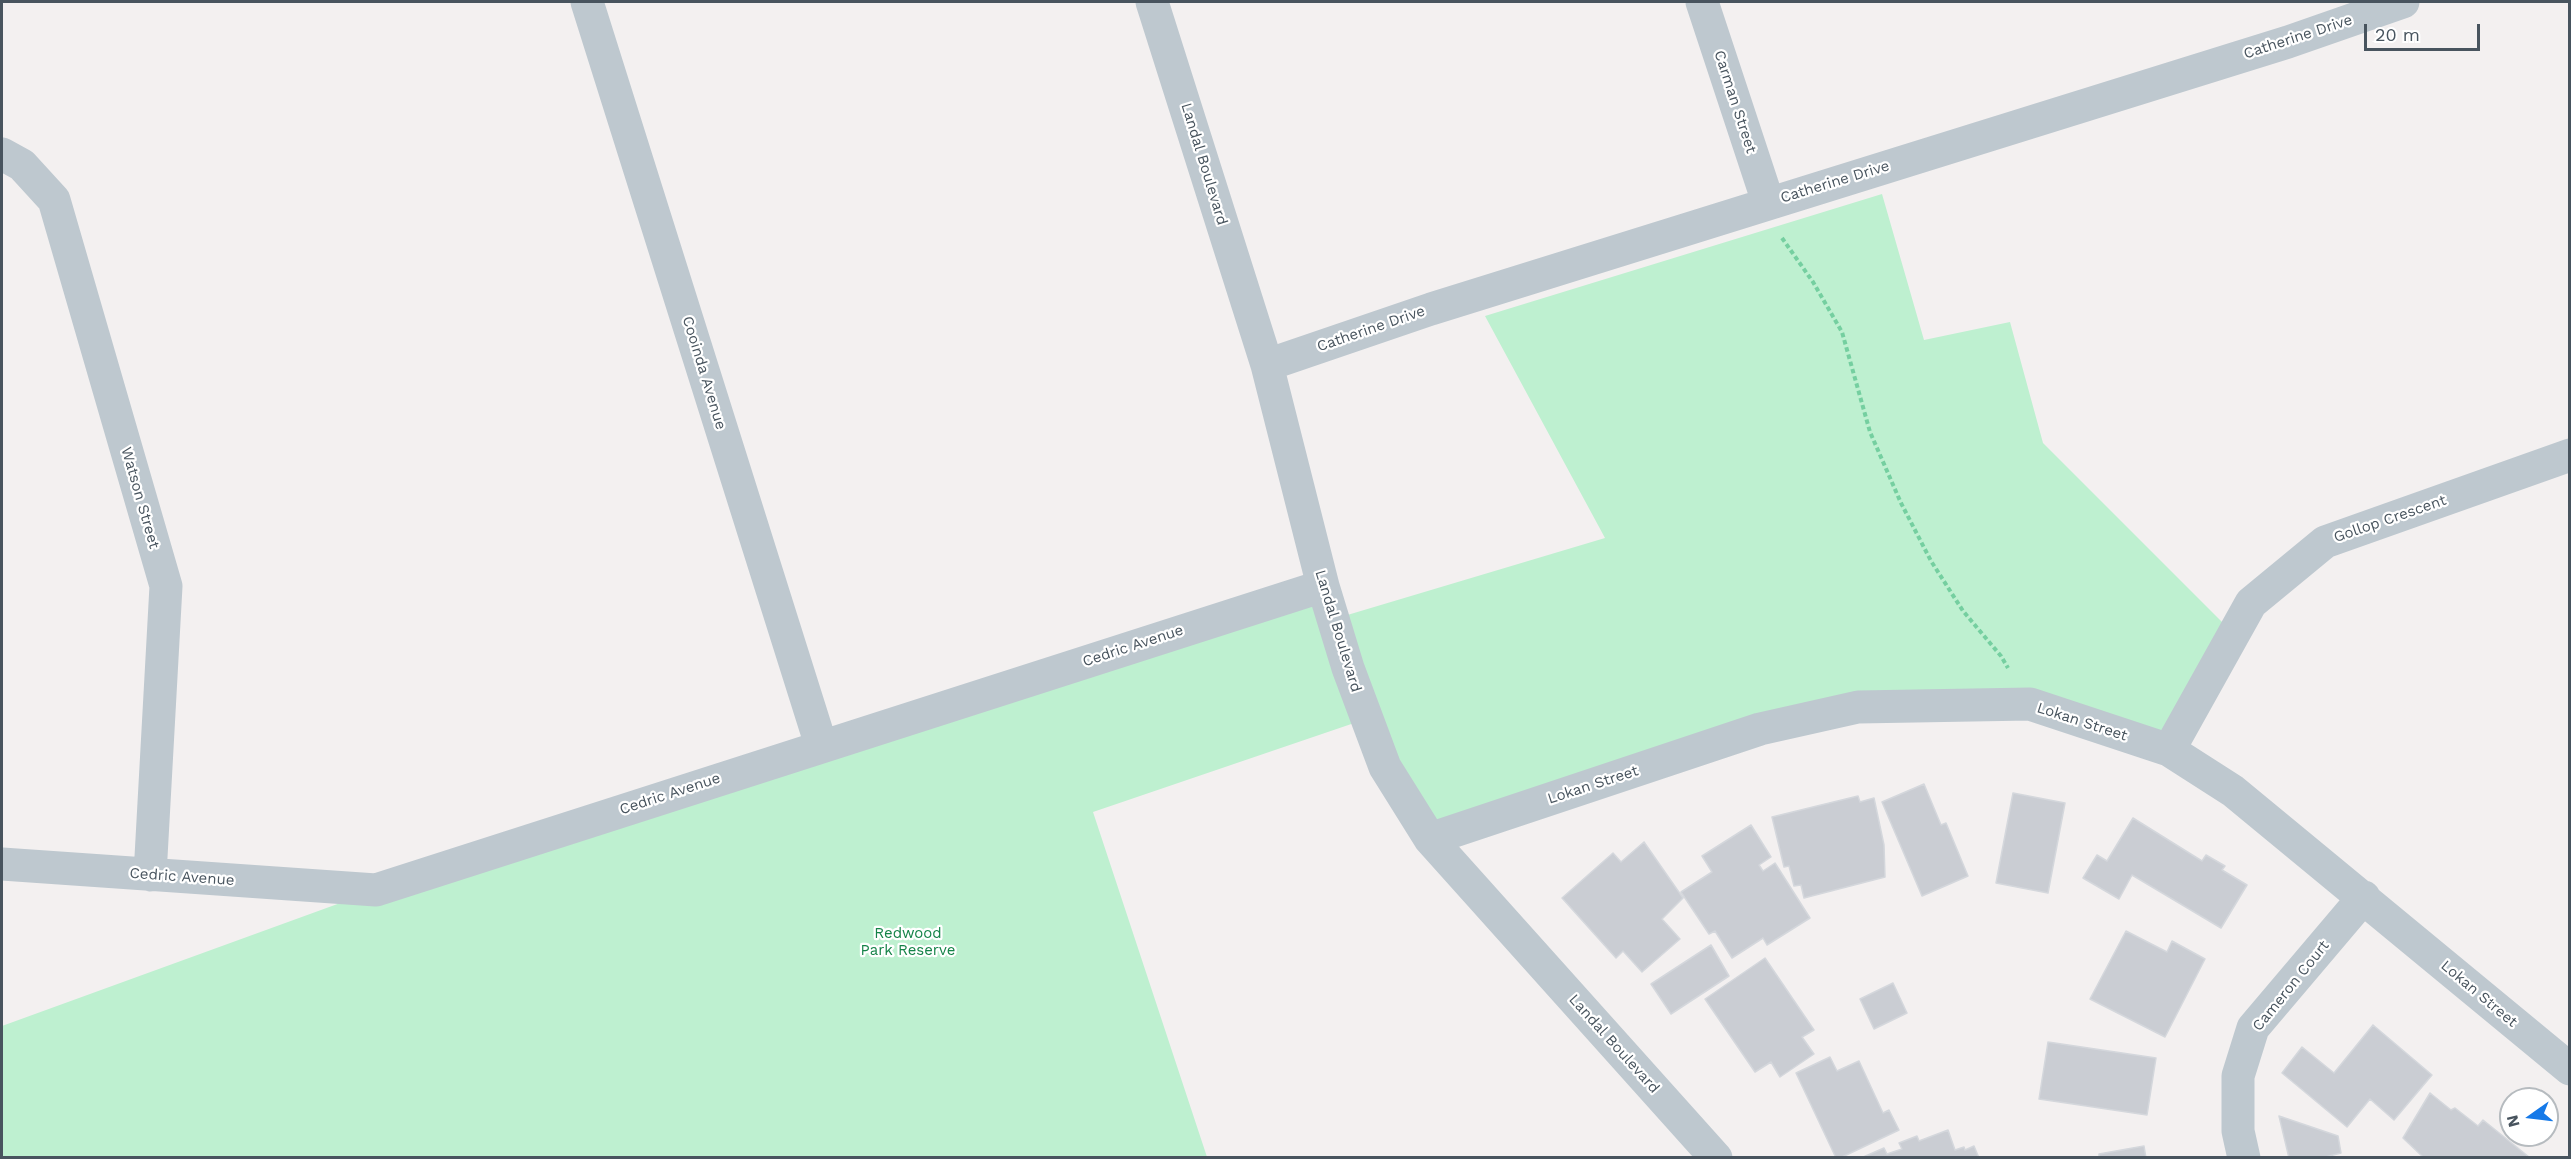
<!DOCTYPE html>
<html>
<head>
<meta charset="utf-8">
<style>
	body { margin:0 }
	#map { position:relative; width:2571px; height:1159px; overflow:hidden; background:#f3f0f0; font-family:"Work Sans",sans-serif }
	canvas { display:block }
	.frame { position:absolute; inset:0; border:3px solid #48545e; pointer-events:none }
	.north { position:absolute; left:2499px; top:1087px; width:60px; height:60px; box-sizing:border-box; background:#fff; border:2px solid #b6bbbf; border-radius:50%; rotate:256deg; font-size:16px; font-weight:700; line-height:24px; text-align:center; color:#48545e }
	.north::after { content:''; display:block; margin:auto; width:21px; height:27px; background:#1579e8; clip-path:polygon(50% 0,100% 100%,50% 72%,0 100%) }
	.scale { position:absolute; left:2364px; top:24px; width:116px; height:27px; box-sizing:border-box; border:3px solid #48545e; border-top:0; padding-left:8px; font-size:18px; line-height:21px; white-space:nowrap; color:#48545e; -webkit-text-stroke:4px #fff; paint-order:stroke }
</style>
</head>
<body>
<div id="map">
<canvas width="2571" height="1159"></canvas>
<div class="frame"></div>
<div class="north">N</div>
<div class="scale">20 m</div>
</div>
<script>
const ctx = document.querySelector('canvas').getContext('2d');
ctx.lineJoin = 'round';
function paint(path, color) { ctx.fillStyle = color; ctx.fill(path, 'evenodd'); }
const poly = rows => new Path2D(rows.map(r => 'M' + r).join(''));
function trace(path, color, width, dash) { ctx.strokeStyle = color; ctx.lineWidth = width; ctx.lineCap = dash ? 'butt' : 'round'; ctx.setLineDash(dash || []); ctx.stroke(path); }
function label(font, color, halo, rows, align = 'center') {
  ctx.font = font + ' "Work Sans",sans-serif'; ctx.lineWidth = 4.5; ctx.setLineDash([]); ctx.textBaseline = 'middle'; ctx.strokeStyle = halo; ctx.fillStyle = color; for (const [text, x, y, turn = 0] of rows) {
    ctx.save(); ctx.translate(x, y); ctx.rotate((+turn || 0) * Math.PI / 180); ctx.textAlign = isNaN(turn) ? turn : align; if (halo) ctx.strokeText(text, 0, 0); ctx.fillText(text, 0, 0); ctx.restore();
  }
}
paint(poly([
	[1882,194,1924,340,2010,322,2043,443,2233,633,2169,750,2030,704,1858,707,1430,839,1366,719,1093,812,1207,1157,2,1158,2,1026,376,890,1323,586,1334,619,1605,538,1485,316]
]), '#bef0d0');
const building = poly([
	[1924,784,1941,825,1946,823,1968,876,1922,896,1882,802,1924,784],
	[2013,793,2065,803,2048,893,1996,883,2013,793],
	[1858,796,1860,802,1874,798,1884,845,1885,877,1804,898,1801,885,1794,886,1789,866,1784,867,1772,817,1858,796],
	[2133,818,2202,861,2206,855,2225,866,2222,870,2247,885,2221,928,2132,875,2119,899,2083,878,2097,855,2107,861,2133,818],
	[1751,825,1771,857,1759,865,1763,871,1775,863,1810,918,1767,945,1763,938,1732,958,1715,931,1709,934,1681,892,1712,872,1702,856,1751,825],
	[1644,842,1683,898,1662,919,1680,939,1642,972,1623,951,1616,958,1562,898,1613,853,1621,862,1644,842],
	[2126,931,2167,952,2172,941,2205,959,2165,1037,2090,999,2126,931],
	[1711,945,1729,976,1671,1014,1651,984,1711,945],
	[1765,958,1814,1030,1802,1037,1814,1054,1780,1077,1771,1062,1755,1072,1705,999,1765,958],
	[1893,983,1907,1013,1874,1029,1860,999,1893,983],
	[2373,1025,2432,1075,2394,1120,2370,1099,2347,1127,2282,1073,2302,1047,2334,1073,2373,1025],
	[2048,1042,2156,1058,2147,1115,2039,1099,2048,1042],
	[1830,1057,1837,1071,1859,1061,1883,1113,1889,1110,1899,1130,1840,1158,1836,1158,1796,1073,1830,1057],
	[2430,1093,2451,1110,2455,1108,2478,1126,2483,1120,2529,1157,2424,1158,2403,1138,2430,1093],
	[2279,1116,2338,1136,2341,1153,2322,1158,2289,1158,2279,1116],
	[1948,1130,1955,1150,1964,1147,1965,1150,1974,1146,1979,1158,1861,1158,1884,1148,1887,1154,1902,1149,1899,1143,1917,1136,1919,1141,1948,1130],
	[2144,1146,2146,1158,2099,1158,2099,1154,2144,1146]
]);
paint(building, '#cacdd3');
trace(building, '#d4d7dc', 1.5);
trace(poly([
	[1782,238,1813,282,1842,332,1870,432,1901,503,1931,561,1963,611,2001,656,2008,668]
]), '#75cfa0', 4, [4.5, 3]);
trace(poly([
	[587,2,821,745],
	[1152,2,1267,365,1323,586,1348,668,1385,767,1430,839,1716,1158],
	[1702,2,1768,202],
	[2,154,22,165,54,200,166,586,150,875],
	[1267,365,1431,309,2288,42,2403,2],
	[2169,750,2251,603,2325,542,2570,455],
	[1430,839,1760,729,1858,707,2030,704,2169,750,2233,791,2570,1069],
	[2,864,376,890,1323,586],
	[2244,1158,2238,1131,2238,1076,2253,1028,2364,897]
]), '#bec8cf', 33);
label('15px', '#48545e', '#fff', [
	["Catherine Drive",2298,37,-18],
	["Carman Street",1735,102,72],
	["Landal Boulevard",1204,164,73],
	["Catherine Drive",1835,182,-17],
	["Catherine Drive",1371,329,-19],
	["Cooinda Avenue",704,373,73],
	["Watson Street",140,498,74],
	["Gollop Crescent",2390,519,-19],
	["Landal Boulevard",1338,631,73],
	["Cedric Avenue",1133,646,-18],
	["Lokan Street",2082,722,18],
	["Lokan Street",1593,785,-18],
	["Cedric Avenue",670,794,-18],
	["Cedric Avenue",182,877,4],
	["Cameron Court",2291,986,-51],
	["Lokan Street",2479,994,40],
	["Landal Boulevard",1614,1044,48]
]);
label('15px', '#158348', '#fff', [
	["Redwood",908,934],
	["Park Reserve",908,951]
]);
</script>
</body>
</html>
